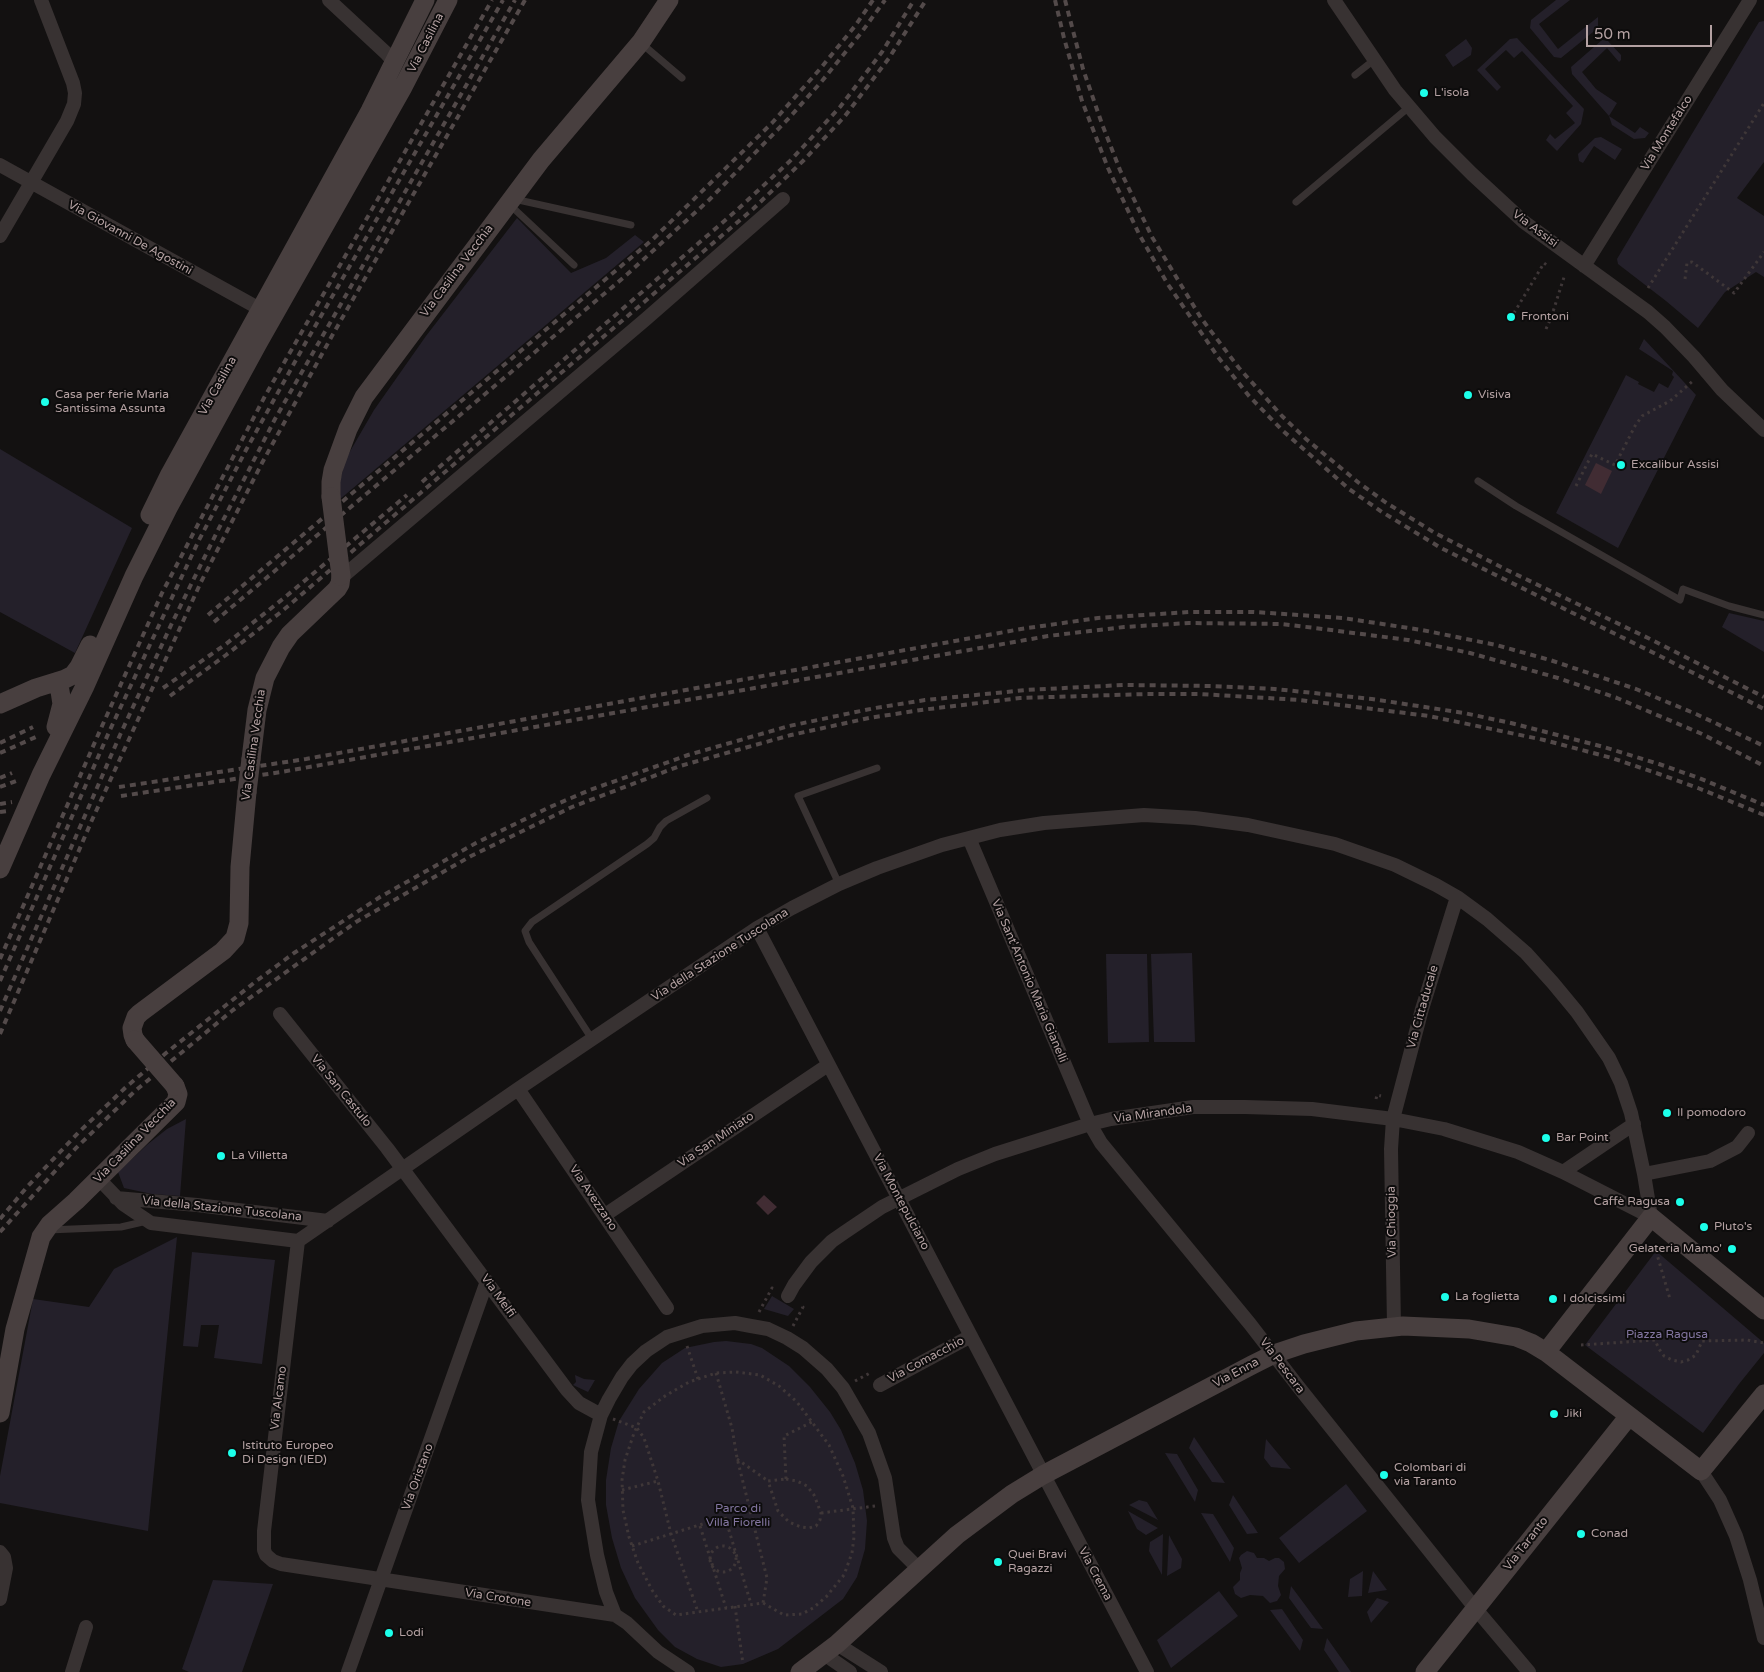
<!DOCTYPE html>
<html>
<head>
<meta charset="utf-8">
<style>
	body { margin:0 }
	#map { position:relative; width:1764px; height:1672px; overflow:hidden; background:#131111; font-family:"Varela Round",sans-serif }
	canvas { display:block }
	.scale { position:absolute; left:1586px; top:25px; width:126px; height:22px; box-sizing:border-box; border:2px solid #b4a1a2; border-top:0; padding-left:6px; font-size:15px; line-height:18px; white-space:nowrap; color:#b4a1a2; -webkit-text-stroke:4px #0d0c0c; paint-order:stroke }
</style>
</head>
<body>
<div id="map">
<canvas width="1764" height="1672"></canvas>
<div class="scale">50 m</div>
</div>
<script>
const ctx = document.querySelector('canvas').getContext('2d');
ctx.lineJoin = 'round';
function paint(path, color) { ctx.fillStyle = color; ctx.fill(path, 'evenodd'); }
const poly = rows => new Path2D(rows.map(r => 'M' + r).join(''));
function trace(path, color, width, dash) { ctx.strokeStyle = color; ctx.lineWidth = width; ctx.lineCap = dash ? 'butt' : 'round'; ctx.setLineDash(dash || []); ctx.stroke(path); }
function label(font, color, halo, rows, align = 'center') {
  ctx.font = font + ' "Varela Round",sans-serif'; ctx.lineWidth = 4; ctx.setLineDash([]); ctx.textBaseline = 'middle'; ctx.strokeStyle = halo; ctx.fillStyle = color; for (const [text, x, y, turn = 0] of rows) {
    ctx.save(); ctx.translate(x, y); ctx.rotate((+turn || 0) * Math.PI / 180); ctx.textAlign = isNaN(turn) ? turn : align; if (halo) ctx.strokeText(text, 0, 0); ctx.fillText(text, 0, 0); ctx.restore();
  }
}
paint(poly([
	[1556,0,1570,0,1539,24,1558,49,1598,17,1598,28,1561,58,1554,57,1530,28,1531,20],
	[1764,21,1764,162,1737,198,1764,216,1764,277,1756,272,1725,292,1698,328,1666,301,1618,264,1617,259,1759,22],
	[1517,38,1584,109,1581,124,1557,151,1546,140,1550,134,1555,139,1575,123,1566,113,1573,106,1522,51,1514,58,1506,50,1485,69,1501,87,1497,91,1477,70,1510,39],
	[1466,39,1472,48,1471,55,1453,67,1445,55],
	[1602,40,1608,41,1621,55,1621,60,1619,62,1607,48,1582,72,1596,89,1617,103,1609,116,1635,133,1640,127,1649,133,1645,138,1634,139,1612,125,1609,116,1572,74,1571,67],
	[1601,137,1622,149,1615,160,1594,146,1583,163,1579,161,1578,154,1595,138],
	[517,218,571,273,606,258,635,235,644,242,339,500,337,494,345,460,374,410,426,336],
	[1644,339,1696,395,1618,548,1556,513,1626,375,1639,382,1638,384,1654,392,1659,383,1668,388,1674,377,1672,375,1673,371,1639,349],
	[0,449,132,528,75,653,0,612],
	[1729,613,1764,621,1764,652,1722,627],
	[1192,953,1195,1042,1154,1042,1151,954],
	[1106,954,1147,954,1149,1042,1108,1043],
	[186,1119,180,1196,152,1194,124,1188,118,1172,148,1144,167,1129],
	[177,1237,148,1531,0,1503,0,1476,33,1299,89,1307,114,1269],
	[1656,1251,1764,1343,1764,1353,1739,1384,1703,1433,1585,1345],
	[192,1252,275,1260,262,1364,214,1358,219,1325,201,1325,198,1347,183,1346],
	[772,1296,794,1309,788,1316,764,1309],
	[726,1341,751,1344,762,1348,789,1366,810,1387,830,1412,841,1430,855,1463,863,1490,867,1521,865,1549,857,1577,843,1599,778,1649,743,1664,721,1667,697,1659,675,1647,658,1630,635,1598,621,1568,612,1538,606,1505,606,1480,611,1448,619,1421,639,1389,662,1363,685,1348,714,1342],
	[575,1375,584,1379,595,1380,588,1392,573,1385,576,1382],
	[1194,1437,1225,1483,1212,1482,1189,1448],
	[1266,1439,1291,1469,1271,1467,1264,1458],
	[1165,1453,1177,1454,1198,1490,1195,1502],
	[1346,1484,1367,1511,1299,1563,1279,1538],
	[1233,1495,1258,1533,1247,1534,1229,1505],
	[1139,1500,1147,1502,1158,1520,1129,1505],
	[1128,1511,1158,1528,1146,1535,1137,1529],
	[1201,1513,1213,1514,1234,1548,1230,1562],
	[1163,1534,1162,1575,1149,1551,1150,1542],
	[1169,1535,1182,1559,1181,1568,1167,1576],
	[1247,1551,1254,1553,1257,1558,1264,1558,1269,1561,1275,1558,1279,1558,1284,1562,1285,1569,1279,1576,1278,1586,1281,1595,1277,1601,1270,1603,1263,1596,1250,1595,1241,1598,1235,1594,1233,1587,1240,1580,1240,1573,1242,1568,1239,1558,1241,1555],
	[1363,1571,1362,1596,1348,1597,1350,1579],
	[1373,1571,1387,1590,1368,1593],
	[213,1580,273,1584,242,1672,189,1672,182,1669],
	[1291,1586,1323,1629,1311,1628,1289,1598],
	[1219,1591,1238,1616,1171,1668,1157,1640],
	[1377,1598,1389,1602,1371,1623,1367,1612],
	[1282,1609,1303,1640,1300,1651,1270,1610],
	[1327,1638,1351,1672,1339,1672,1324,1650]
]), '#24202a');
paint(poly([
	[1596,463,1612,471,1601,494,1585,485],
	[764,1195,777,1207,768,1215,756,1203]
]), '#412c33');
trace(poly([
	[1685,279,1687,263,1692,262,1734,293,1764,252],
	[1648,288,1764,103],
	[1514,313,1544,263,1548,266],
	[1546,329,1551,318,1565,274],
	[1576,486,1592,454,1615,465,1635,426,1642,416,1670,401,1694,380],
	[1376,1099,1377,1095,1381,1096],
	[1656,1251,1670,1299],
	[759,1312,772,1288,775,1289],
	[793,1326,803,1307,800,1304],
	[1581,1345,1655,1340,1659,1349,1664,1356,1672,1360,1681,1362,1688,1360,1696,1355,1702,1341,1747,1340,1764,1343],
	[687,1346,698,1379],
	[736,1372,760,1375,779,1386,797,1402,829,1445,843,1476,853,1508,854,1537,852,1553,844,1575,826,1597,813,1608,802,1614,784,1615,763,1603,676,1615,663,1606,652,1590,638,1563,629,1537,623,1510,622,1480,625,1460,634,1433,644,1412,665,1396,689,1382,716,1373,736,1372],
	[716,1373,732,1428,737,1458,767,1578,763,1603],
	[855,1381,870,1373],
	[613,1419,637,1428,644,1438,658,1481,671,1534,698,1612],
	[737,1459,768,1481],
	[786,1479,797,1481,807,1486,814,1495,821,1513,820,1520,816,1526,809,1528,801,1527,789,1522,778,1511,768,1481,786,1479],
	[786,1479,784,1436,812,1422],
	[622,1490,658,1481],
	[821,1513,875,1506],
	[700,1526,726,1608],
	'710 1559a13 13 0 1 1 26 0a13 13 0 1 1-26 0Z',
	[632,1546,725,1517,751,1604],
	[735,1606,743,1664]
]), '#3f3738', 3, [2.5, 4]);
trace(poly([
	[641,43,682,78],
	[1355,75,1374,60],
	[514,199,631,225],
	[1296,202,1409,107],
	[510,205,574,265],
	[1478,481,1516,506,1680,600,1683,589,1729,606,1764,615],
	[839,884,798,796,877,768],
	[592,1039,529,942,525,931,532,922,647,844,654,838,660,827,666,821,707,798],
	[48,1230,121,1227,147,1221]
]), '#383232', 7);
trace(poly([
	[329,0,386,53,395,63],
	[1334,0,1395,90,1435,137,1472,174,1524,222,1648,312,1665,327,1694,357,1722,390,1764,430],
	[0,165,260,309],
	[0,236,67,121,74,104,75,93,73,83,41,0],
	[1584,266,1750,0],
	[341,578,646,319,783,199],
	[969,838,1090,1124,1101,1143,1250,1324,1297,1385,1475,1608,1529,1672],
	[757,928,1147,1672],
	[280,1014,387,1148,567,1390,579,1403,601,1415],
	[518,1089,667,1308],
	[1563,1172,1634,1124],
	[1644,1174,1710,1161,1737,1147,1748,1133],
	[99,1179,123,1204,151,1223,298,1241,518,1089,757,928,792,908,839,884,877,868,942,845,1000,830,1044,823,1144,815,1195,818,1248,825,1335,844,1395,865,1436,885,1457,897,1487,919,1526,953,1553,983,1577,1012,1609,1058,1621,1083,1631,1113,1644,1174,1651,1217],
	[116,1198,197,1205,328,1221],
	[605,1215,828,1065],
	[298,1241,264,1531,264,1550,266,1555,273,1561,281,1564,615,1615],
	[788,1296,794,1285,811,1262,832,1241,845,1232,882,1207,958,1169,995,1154,1090,1124,1111,1119,1193,1107,1245,1107,1312,1109,1393,1119,1444,1129,1518,1152,1563,1172,1651,1217],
	[1394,1326,1391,1149,1393,1119,1422,1009,1457,897],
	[880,1385,971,1336],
	[1701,1471,1720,1500,1736,1536,1750,1580,1764,1638],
	[0,1552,4,1557,6,1568,0,1599],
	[837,1644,881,1672],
	[824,1654,850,1672],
	[72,1672,86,1627],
	[348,1672,487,1281],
	[688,1672,658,1652,627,1623,615,1615,606,1592,597,1555,588,1500,591,1452,601,1415,609,1399,622,1377,632,1364,646,1351,667,1337,702,1326,735,1323,751,1326,768,1329,787,1338,803,1348,827,1369,843,1388,869,1433,885,1478,894,1538,898,1548,919,1569]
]), '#383232', 14);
trace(poly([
	[331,497,331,482,333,470,348,429,364,397,541,160,641,42,669,0],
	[150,515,170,474,370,111,425,0],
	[0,704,36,688,65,679,73,675,79,667,90,645],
	[56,727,62,704,60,691,56,683],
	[251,759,257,710,265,678,281,647,290,634,337,589,340,584,341,576],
	[0,869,41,775,85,686,134,576,168,508,258,343,403,87,448,0],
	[135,1040,133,1035,132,1028,136,1017,140,1013,223,951,235,938,239,923,240,867,247,792],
	[1546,1352,1651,1217,1764,1310],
	[0,1413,15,1329,41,1237,50,1224,76,1201,176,1102,178,1094,175,1086],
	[800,1672,837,1644,957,1535,1012,1494,1043,1475,1252,1365,1274,1354,1304,1344,1356,1331,1403,1326,1469,1329,1516,1337,1531,1343,1546,1352,1701,1471,1764,1394],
	[1425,1672,1629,1416]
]), '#483f3f', 19);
trace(poly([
	[1055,0,1064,38,1082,101,1108,168,1139,234,1167,283,1218,357,1249,396,1282,430,1349,489,1382,512,1441,548,1660,656,1764,709],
	[1065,0,1083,69,1102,124,1120,170,1152,237,1201,318,1239,368,1282,416,1306,439,1359,483,1385,502,1435,533,1507,570,1648,638,1764,697],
	[422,482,737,210,790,161,840,107,882,52,914,0],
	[208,615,652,240,772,123,820,69,855,26,873,0],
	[214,622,623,278,709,200,789,118,822,81,861,33,885,0],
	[163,688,226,644,284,598,407,495],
	[170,696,226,655,281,612,753,209,804,160,845,116,889,58,926,0],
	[0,743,33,727],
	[0,753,38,736],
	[0,778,12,773],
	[0,787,16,781],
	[119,787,306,759,1021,629,1098,618,1189,612,1254,612,1343,618,1422,630,1496,645,1550,660,1636,689,1696,714,1764,746],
	[121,796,281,772,1048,636,1124,627,1189,623,1281,624,1315,628,1408,640,1470,653,1558,678,1617,698,1702,734,1764,766],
	[0,804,12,802],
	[0,812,8,811],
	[0,959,98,735,162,593,183,553,265,396,492,0],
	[0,981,109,732,198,542,246,450,306,342,503,0],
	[0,1011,120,735,172,623,216,534,275,419,515,0],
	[0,1034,92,820,201,582,262,463,333,334,525,0],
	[0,1219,27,1187,79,1132,125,1088,166,1053,255,982,294,953,380,897,476,843,550,807,590,790,688,755,789,726,875,708,925,700,1026,690,1123,685,1212,686,1275,689,1372,699,1464,713,1511,723,1604,747,1659,764,1699,778,1764,805],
	[0,1232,76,1148,135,1091,233,1010,356,922,471,856,572,807,680,766,791,735,869,718,921,710,1020,698,1147,694,1200,694,1300,700,1429,716,1544,740,1612,758,1659,774,1698,788,1764,815]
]), '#534a4a', 4, [6, 5]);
trace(poly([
	[331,497,341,576],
	[247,792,251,759],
	[135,1040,175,1086]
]), '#483f3f', 19);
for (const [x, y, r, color] of [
	[1424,93,5,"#1cffea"],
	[1511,317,5,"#1cffea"],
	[1468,395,5,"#1cffea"],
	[45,402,5,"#1cffea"],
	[1621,465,5,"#1cffea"],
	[1667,1113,5,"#1cffea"],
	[1546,1138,5,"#1cffea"],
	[221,1156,5,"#1cffea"],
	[1680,1202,5,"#1cffea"],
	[1704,1227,5,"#1cffea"],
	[1732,1249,5,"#1cffea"],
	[1445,1297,5,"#1cffea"],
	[1553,1299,5,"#1cffea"],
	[1554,1414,5,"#1cffea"],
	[232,1453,5,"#1cffea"],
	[1384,1475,5,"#1cffea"],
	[1581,1534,5,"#1cffea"],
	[998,1562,5,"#1cffea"],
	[389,1633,5,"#1cffea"]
]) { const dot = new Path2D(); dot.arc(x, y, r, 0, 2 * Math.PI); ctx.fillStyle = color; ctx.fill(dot); trace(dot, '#0d0c0c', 2); }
label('12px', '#b4a1a2', '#0d0c0c', [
	["Via Casilina",426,43,-63],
	["Via Montefalco",1667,133,-58],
	["Via Assisi",1535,229,37],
	["Via Giovanni De Agostini",130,238,29],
	["Via Casilina Vecchia",457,271,-53],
	["Via Casilina",218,386,-61],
	["Via Casilina Vecchia",254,745,-82],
	["Via della Stazione Tuscolana",720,955,-33],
	["Via Sant'Antonio Maria Gianelli",1029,981,67],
	["Via Cittaducale",1423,1007,-74],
	["Via San Castulo",341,1091,51],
	["Via Mirandola",1153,1114,-8],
	["Via San Miniato",716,1140,-34],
	["Via Casilina Vecchia",135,1141,-46],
	["Via Avezzano",593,1198,56],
	["Via Montepulciano",901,1202,62],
	["Via della Stazione Tuscolana",222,1209,6],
	["Via Chioggia",1392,1222,-91],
	["Via Melfi",498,1296,54],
	["Via Comacchio",926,1360,-28],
	["Via Pescara",1282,1366,53],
	["Via Enna",1236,1373,-28],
	["Via Alcamo",279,1398,-83],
	["Via Oristano",418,1477,-70],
	["Via Taranto",1526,1544,-52],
	["Via Crema",1095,1574,62],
	["Via Crotone",498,1598,9]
]);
label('12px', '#b4a1a2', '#0d0c0c', [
	["L'isola",1434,93],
	["Frontoni",1521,317],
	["Casa per ferie Maria",55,395],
	["Santissima Assunta",55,409],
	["Visiva",1478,395],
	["Excalibur Assisi",1631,465],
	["Il pomodoro",1677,1113],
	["Bar Point",1556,1138],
	["La Villetta",231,1156],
	["Caffè Ragusa",1670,1202,"right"],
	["Pluto's",1714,1227],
	["Gelateria Mamo'",1722,1249,"right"],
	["La foglietta",1455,1297],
	["I dolcissimi",1563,1299],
	["Jiki",1564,1414],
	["Istituto Europeo",242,1446],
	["Di Design (IED)",242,1460],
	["Colombari di",1394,1468],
	["via Taranto",1394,1482],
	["Conad",1591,1534],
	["Quei Bravi",1008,1555],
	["Ragazzi",1008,1569],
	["Lodi",399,1633]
], 'left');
label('12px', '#8376a1', '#0d0c0c', [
	["Piazza Ragusa",1667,1335],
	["Parco di",738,1509],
	["Villa Fiorelli",738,1523]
]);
</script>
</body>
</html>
